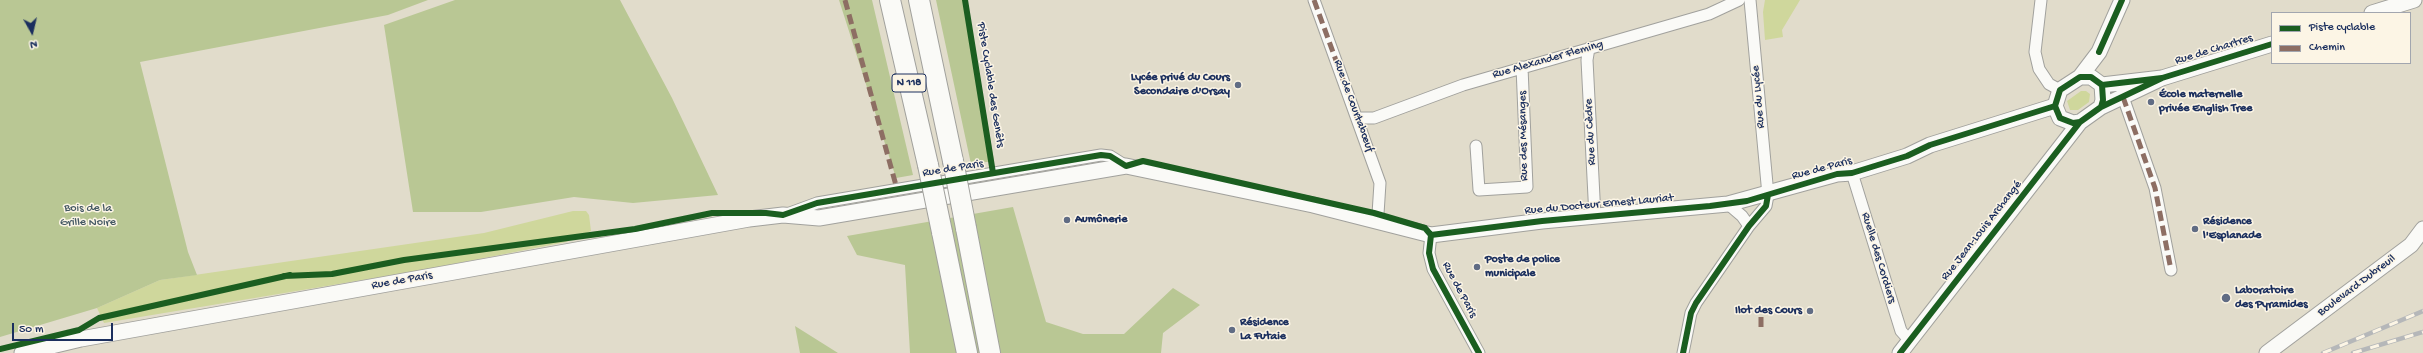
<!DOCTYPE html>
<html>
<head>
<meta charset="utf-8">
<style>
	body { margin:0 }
	#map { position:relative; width:2423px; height:353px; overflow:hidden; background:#e1dccb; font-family:"Gochi Hand",sans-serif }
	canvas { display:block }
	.legend { position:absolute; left:2271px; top:12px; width:140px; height:52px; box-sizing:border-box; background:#fcf5e5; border:1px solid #a2a6af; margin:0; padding:5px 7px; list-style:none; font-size:12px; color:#1b2f5e }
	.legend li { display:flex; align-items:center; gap:8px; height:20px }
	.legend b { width:20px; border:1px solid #a2a6af }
	.north { position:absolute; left:12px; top:12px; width:40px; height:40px; -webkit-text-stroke:3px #fcf5e5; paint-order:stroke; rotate:172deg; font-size:11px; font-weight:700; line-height:16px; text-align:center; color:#1b2f5e }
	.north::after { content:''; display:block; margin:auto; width:14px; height:18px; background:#1b2f5e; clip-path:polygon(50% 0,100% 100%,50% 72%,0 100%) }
	.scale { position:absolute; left:12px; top:323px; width:101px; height:18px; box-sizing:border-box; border:2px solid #1b2f5e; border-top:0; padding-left:5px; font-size:12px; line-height:14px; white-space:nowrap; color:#1b2f5e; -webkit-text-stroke:3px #fcf5e5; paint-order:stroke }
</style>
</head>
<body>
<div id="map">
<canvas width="2423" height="353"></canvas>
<ul class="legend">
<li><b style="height:5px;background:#1b5e20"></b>Piste cyclable</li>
<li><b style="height:5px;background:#8d6e63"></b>Chemin</li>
</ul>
<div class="north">N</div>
<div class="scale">50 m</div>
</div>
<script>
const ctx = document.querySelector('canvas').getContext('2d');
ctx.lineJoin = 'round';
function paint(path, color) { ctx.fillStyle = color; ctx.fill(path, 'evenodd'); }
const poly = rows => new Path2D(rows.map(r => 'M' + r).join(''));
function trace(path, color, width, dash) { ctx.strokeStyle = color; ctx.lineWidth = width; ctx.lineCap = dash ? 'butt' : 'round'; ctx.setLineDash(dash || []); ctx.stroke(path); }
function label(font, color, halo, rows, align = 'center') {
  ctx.font = font + ' "Gochi Hand",sans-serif'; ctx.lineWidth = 3; ctx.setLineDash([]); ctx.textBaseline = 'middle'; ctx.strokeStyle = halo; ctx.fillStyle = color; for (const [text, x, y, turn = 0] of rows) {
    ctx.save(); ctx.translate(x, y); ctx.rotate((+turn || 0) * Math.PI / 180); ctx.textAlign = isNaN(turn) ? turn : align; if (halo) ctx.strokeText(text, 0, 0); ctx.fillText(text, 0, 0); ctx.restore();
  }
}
paint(poly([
	[1765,0,1800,0,1782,30,1783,37,1765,40,1763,12],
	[2081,91,2086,91,2090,94,2089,102,2078,110,2070,110,2067,101],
	[573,211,586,211,589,215,591,231,566,242,423,270,104,323,97,308,160,280,484,233]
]), '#cfd79c');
paint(poly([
	[0,0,428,0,388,15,140,62,188,252,197,275,160,280,97,308,0,337],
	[455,0,620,0,672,98,718,195,633,203,574,197,481,212,413,212,384,25],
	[839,0,872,0,913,175,896,178],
	[936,0,967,0,994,161,971,164],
	[1013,207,1046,322,1083,334,1124,334,1173,288,1200,305,1163,333,1161,353,910,353,905,265,857,255,847,236],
	[795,326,838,353,800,353]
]), '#b9c794');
const street = poly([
	[1314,0,1380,183,1378,214],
	[2041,0,2035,52,2039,69,2049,84,2060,90],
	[1589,48,1587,60,1595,217],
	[2123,97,2155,188,2171,270],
	[1357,118,1374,118,1463,85,1709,14,1739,0],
	[1476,146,1479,190,1527,187,1522,67],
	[1852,173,1901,331,1910,341],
	[1728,204,1742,216,1749,226],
	[787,214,817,203,1101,155,1110,156,1126,166],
	[1431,235,1429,253,1433,269,1479,353],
	[1683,353,1691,313,1696,303,1749,226,1766,206,1768,195,1750,0]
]);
const secondary = poly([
	[2372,13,2414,0],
	[2080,77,2099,52,2122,0],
	[2102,85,2162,78,2272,44],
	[2101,107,2103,100,2102,85,2091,77,2080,77,2060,90,2055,106,2060,118,2073,123,2080,122,2101,107,2162,78],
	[22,353,81,339,749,219,783,215,819,218,1126,166,1313,205,1431,235,1542,221,1728,204,1837,174,1852,173,1907,156,1930,145,2055,106],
	[1900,353,2080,122],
	[2267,353,2411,245,2423,229]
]);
const highway = poly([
	[890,0,928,165],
	[919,0,953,161],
	[966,228,990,353],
	[942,232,967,353]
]);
trace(street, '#a1a19d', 13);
trace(secondary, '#a1a19d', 17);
trace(highway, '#a1a19d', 22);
trace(street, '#fafaf7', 11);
trace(secondary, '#fafaf7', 15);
trace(highway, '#fafaf7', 20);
const rail = poly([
	[2323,353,2423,311],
	[2353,353,2423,332]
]);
trace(rail, '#b5b7b9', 4.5);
trace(rail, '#fcf5e5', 3, [9]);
const highwayBridge = poly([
	[953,161,966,228],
	[928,165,942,232]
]);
trace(highwayBridge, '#a1a19d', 22, []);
trace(highwayBridge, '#fafaf7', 20);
trace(poly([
	[845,0,897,189],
	[1314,0,1357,118],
	[2123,97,2155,188,2171,270],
	[1761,327,1761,314]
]), '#8d6e63', 5, [10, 5]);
trace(poly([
	[965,0,993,173],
	[2099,52,2122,0],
	[2102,85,2162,78,2272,44],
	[2101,107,2103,100,2102,85,2091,77,2080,77,2060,90,2055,106,2060,118,2073,123,2080,122,2101,107,2162,78],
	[1431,235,1542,221,1710,206,1747,201,1837,174,1852,173,1907,156,1930,145,2055,106],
	[1431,235,1429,253,1433,269,1479,353],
	[284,276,332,274,404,260,635,229,712,213,766,213,783,215,817,203,1101,155,1110,156,1126,166,1143,161,1374,213,1425,228,1431,235],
	[0,349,79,330,99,318,290,275],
	[1683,353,1691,313,1696,303,1749,226,1766,206,1768,195],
	[1900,353,2080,122]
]), '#1b5e20', 6);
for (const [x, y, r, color] of [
	[1238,85,4,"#606c84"],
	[2151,102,4,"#606c84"],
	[1067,220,4,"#606c84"],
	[2195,229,4,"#606c84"],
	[1477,267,4,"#606c84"],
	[2226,298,5,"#606c84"],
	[1810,311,4,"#606c84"],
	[1232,330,4,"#606c84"]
]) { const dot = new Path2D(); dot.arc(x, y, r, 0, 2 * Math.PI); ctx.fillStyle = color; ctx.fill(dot); trace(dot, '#fcf5e5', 1.5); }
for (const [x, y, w] of [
	[909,83,34]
]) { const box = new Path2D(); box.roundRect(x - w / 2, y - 9, w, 18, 3); ctx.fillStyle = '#fcf5e5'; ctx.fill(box); trace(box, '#1b2f5e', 1); }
label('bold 11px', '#1b2f5e', null, [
	["N 118",909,83]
]);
label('12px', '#1b2f5e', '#fcf5e5', [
	["Rue de Chartres",2214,50,-17],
	["Rue Alexander Fleming",1548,60,-16],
	["Piste Cyclable des Genêts",990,85,81],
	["Rue du Lycée",1759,97,-95],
	["Rue de Courtabœuf",1353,106,70],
	["Rue du Cèdre",1591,132,-93],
	["Rue des Mésanges",1524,136,-91],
	["Rue de Paris",953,169,-9],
	["Rue de Paris",1822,169,-15],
	["Rue du Docteur Ernest Lauriat",1599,205,-5],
	["Rue Jean-Louis Archangé",1982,231,-52],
	["Ruelle des Cordiers",1878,258,73],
	["Rue de Paris",402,281,-10],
	["Boulevard Dubreuil",2357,286,-37],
	["Rue de Paris",1459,290,62]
]);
label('bold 12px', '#1b2f5e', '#fcf5e5', [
	["Lycée privé du Cours",1230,78,"right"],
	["Secondaire d'Orsay",1230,92,"right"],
	["École maternelle",2159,95],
	["privée English Tree",2159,109],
	["Aumônerie",1075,220],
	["Résidence",2203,222],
	["l'Esplanade",2203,236],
	["Poste de police",1485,260],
	["municipale",1485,274],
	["Laboratoire",2235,291],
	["des Pyramides",2235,305],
	["Ilot des Cours",1802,311,"right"],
	["Résidence",1240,323],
	["La Futaie",1240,337]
], 'left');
label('12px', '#445864', '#fcf5e5', [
	["Bois de la",88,209],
	["Grille Noire",88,223]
]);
</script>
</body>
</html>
